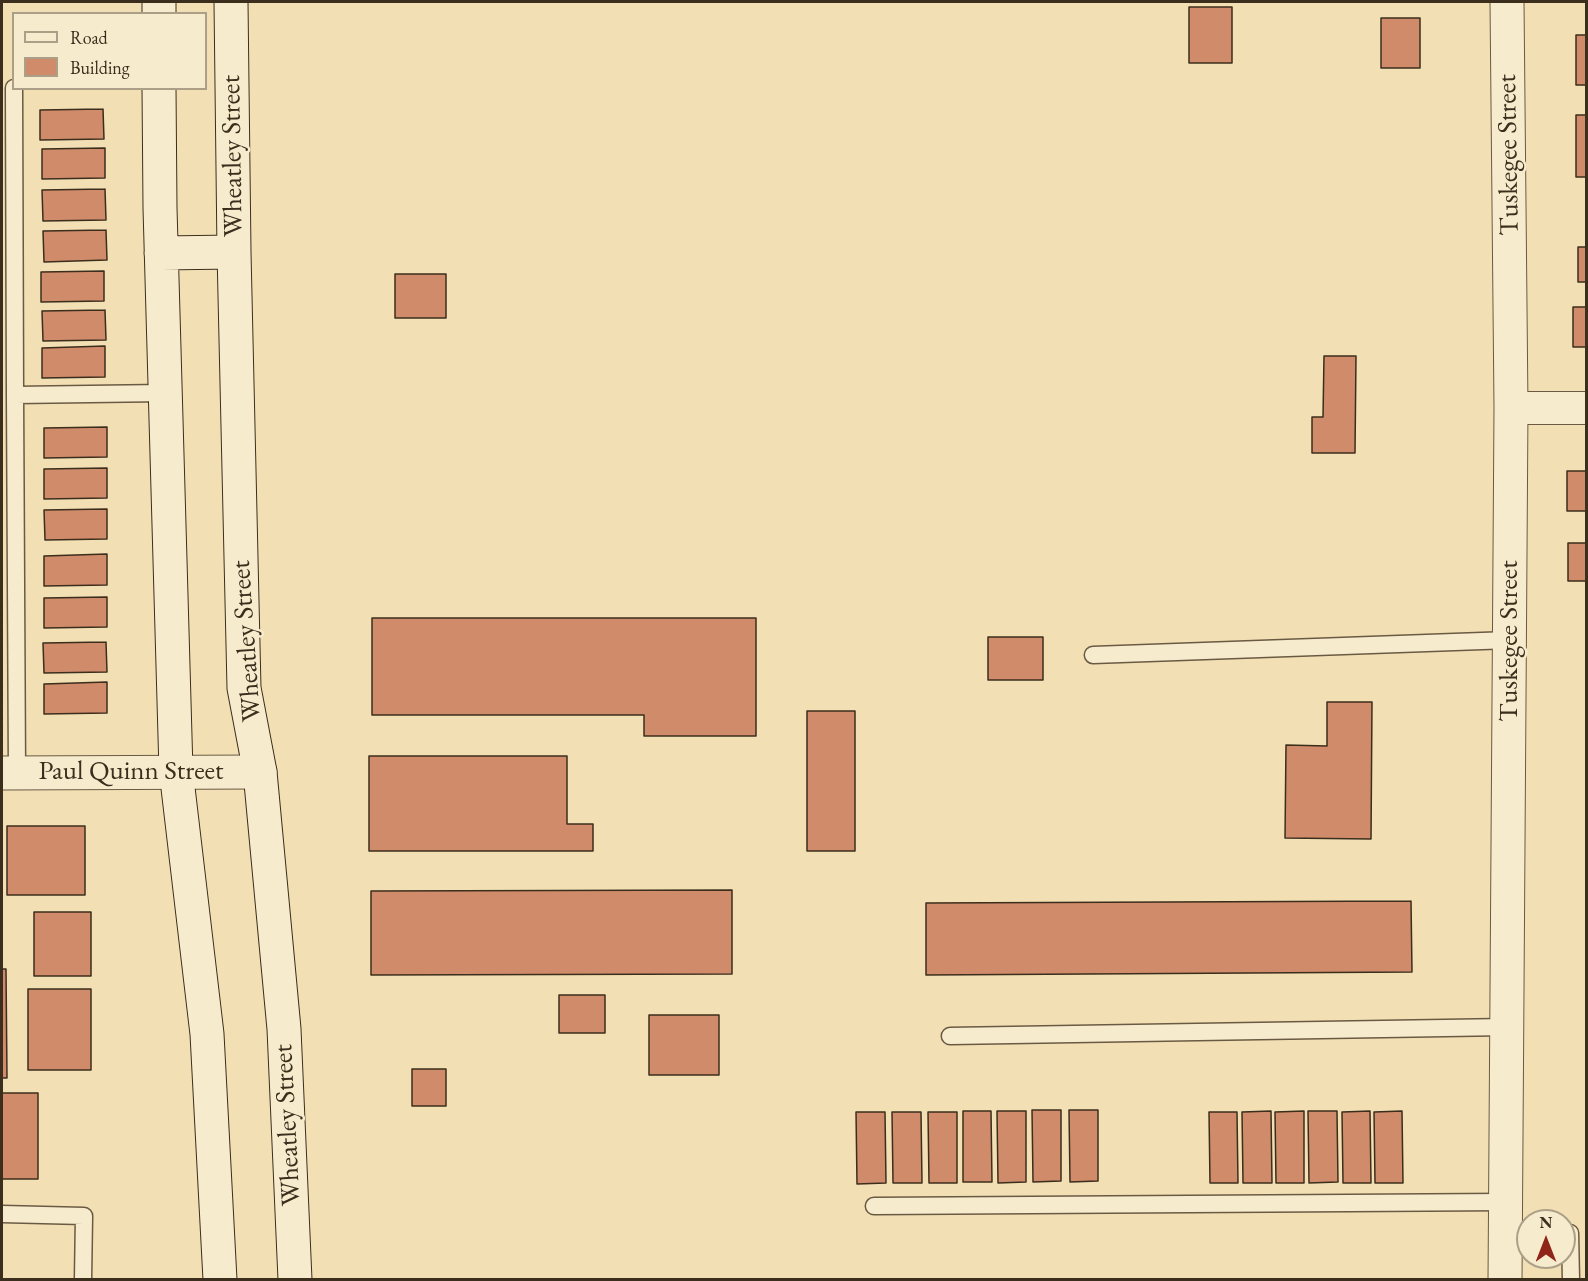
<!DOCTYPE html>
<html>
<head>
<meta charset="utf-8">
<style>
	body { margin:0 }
	#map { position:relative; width:1588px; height:1281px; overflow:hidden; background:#f2e0b4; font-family:"EB Garamond",serif }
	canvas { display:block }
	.frame { position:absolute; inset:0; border:3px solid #3c2e1d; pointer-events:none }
	.legend { position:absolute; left:12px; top:12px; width:195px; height:78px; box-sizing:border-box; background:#f7ebce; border:2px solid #ac9f87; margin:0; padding:8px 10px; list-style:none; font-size:18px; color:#3c2e1d }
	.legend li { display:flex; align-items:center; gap:12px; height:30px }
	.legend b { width:30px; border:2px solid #ac9f87 }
	.north { position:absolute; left:1516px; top:1209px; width:60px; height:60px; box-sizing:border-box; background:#f7ebce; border:2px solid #ac9f87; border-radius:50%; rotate:0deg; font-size:16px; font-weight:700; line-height:24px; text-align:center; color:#3c2e1d }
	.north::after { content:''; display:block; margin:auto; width:21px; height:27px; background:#8f2418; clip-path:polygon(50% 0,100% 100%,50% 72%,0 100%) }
</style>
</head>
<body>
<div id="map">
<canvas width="1588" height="1281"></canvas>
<div class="frame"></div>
<ul class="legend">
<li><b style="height:8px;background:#f7ebce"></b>Road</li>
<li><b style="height:16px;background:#cf8b6a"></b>Building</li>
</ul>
<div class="north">N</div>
</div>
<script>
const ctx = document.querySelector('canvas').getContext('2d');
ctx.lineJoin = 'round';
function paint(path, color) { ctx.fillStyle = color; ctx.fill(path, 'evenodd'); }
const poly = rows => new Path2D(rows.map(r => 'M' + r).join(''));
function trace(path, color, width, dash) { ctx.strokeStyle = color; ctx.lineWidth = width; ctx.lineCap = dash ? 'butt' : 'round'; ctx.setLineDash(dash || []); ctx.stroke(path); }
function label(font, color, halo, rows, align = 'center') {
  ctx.font = font + ' "EB Garamond",serif'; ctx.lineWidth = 5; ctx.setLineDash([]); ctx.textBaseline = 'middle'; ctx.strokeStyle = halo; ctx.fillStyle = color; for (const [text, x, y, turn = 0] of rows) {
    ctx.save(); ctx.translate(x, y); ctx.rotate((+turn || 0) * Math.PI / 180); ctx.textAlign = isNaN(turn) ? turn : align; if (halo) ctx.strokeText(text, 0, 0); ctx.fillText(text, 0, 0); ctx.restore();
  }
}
const building = poly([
	[1189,7,1232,7,1232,63,1189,63,1189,7],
	[1381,18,1420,18,1420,68,1381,68,1381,18],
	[1576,35,1586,35,1586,85,1576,85,1576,35],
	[103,109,104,139,40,140,40,110,103,109],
	[1576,115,1586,115,1586,177,1576,177,1576,115],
	[105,148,105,178,42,179,42,149,105,148],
	[105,189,106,220,43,221,42,190,105,189],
	[106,230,107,260,44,262,43,231,106,230],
	[1578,247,1586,247,1586,282,1578,282,1578,247],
	[104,271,104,301,41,302,41,272,104,271],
	[395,274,446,274,446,318,395,318,395,274],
	[1573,307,1586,307,1586,347,1573,347,1573,307],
	[105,310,106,340,43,341,42,311,105,310],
	[105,346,105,377,42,378,42,348,105,346],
	[1324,356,1356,356,1355,453,1312,453,1312,417,1323,417,1324,356],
	[107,427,107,457,44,458,44,428,107,427],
	[107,468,107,498,44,499,44,469,107,468],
	[1567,471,1586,471,1586,511,1567,511,1567,471],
	[107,509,107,539,45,540,44,510,107,509],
	[1568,543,1586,543,1586,581,1568,581,1568,543],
	[107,554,107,585,44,586,44,556,107,554],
	[107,597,107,627,44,628,44,598,107,597],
	[372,618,756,618,756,736,644,736,644,715,372,715,372,618],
	[988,637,1043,637,1043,680,988,680,988,637],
	[106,642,107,672,44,673,43,643,106,642],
	[107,682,107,713,44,714,44,684,107,682],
	[1327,702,1372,702,1371,839,1285,838,1286,745,1327,746,1327,702],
	[807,711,855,711,855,851,807,851,807,711],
	[369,756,567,756,567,824,593,824,593,851,369,851,369,756],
	[7,826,85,826,85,895,7,895,7,826],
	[732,890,732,974,371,975,371,891,732,890],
	[1411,901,1412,972,926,975,926,903,1411,901],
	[34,912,91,912,91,976,34,976,34,912],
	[2,969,6,969,7,1078,2,1078,2,969],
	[28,989,91,989,91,1070,28,1070,28,989],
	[559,995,605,995,605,1033,559,1033,559,995],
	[649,1015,719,1015,719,1075,649,1075,649,1015],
	[412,1069,446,1069,446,1106,412,1106,412,1069],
	[2,1093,38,1093,38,1179,2,1179,2,1093],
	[1032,1110,1061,1110,1061,1181,1033,1182,1032,1110],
	[1069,1110,1098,1110,1098,1181,1070,1182,1069,1110],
	[963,1111,991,1111,992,1182,963,1182,963,1111],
	[997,1111,1026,1111,1026,1182,998,1183,997,1111],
	[1271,1111,1272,1183,1243,1183,1242,1112,1271,1111],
	[1304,1111,1304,1183,1276,1183,1275,1112,1304,1111],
	[1308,1111,1337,1111,1338,1182,1309,1183,1308,1111],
	[1370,1111,1371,1183,1343,1183,1342,1112,1370,1111],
	[1402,1111,1403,1183,1375,1183,1374,1112,1402,1111],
	[856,1112,885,1112,886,1183,857,1184,856,1112],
	[892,1112,921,1112,922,1183,893,1183,892,1112],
	[928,1112,957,1112,957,1183,929,1183,928,1112],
	[1209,1112,1237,1112,1238,1183,1210,1183,1209,1112]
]);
paint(building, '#cf8b6a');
trace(building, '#3c2e1d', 1.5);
const service = poly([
	[14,88,15,395,165,393],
	[15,395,17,773],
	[1093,655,1510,640],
	[950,1036,1507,1027],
	[874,1206,1506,1202],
	[2,1214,84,1216,83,1280],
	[1570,1233,1571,1280]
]);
const minor = poly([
	[1511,408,1586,408]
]);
const tertiary = poly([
	[2,773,260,772],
	[1505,1280,1511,408,1507,2]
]);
const secondary = poly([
	[159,2,159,14],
	[231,2,234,252,244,688,260,772,284,1029,295,1280],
	[159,88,160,208,176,771,207,1034,220,1280],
	[161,253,234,252]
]);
trace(service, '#6a5a43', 19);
trace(minor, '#6a5a43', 34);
trace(tertiary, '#6a5a43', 35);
trace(secondary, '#3c2e1d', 35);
trace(service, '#f7ebce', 16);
trace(minor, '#f7ebce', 32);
trace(tertiary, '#f7ebce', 33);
trace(secondary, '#f7ebce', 33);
label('27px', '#3c2e1d', '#f7ebce', [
	["Tuskegee Street",1509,155,-91],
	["Wheatley Street",233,156,-91],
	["Wheatley Street",247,641,-94],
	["Tuskegee Street",1510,641,-90],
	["Paul Quinn Street",131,772],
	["Wheatley Street",288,1125,-93]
]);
</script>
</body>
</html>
